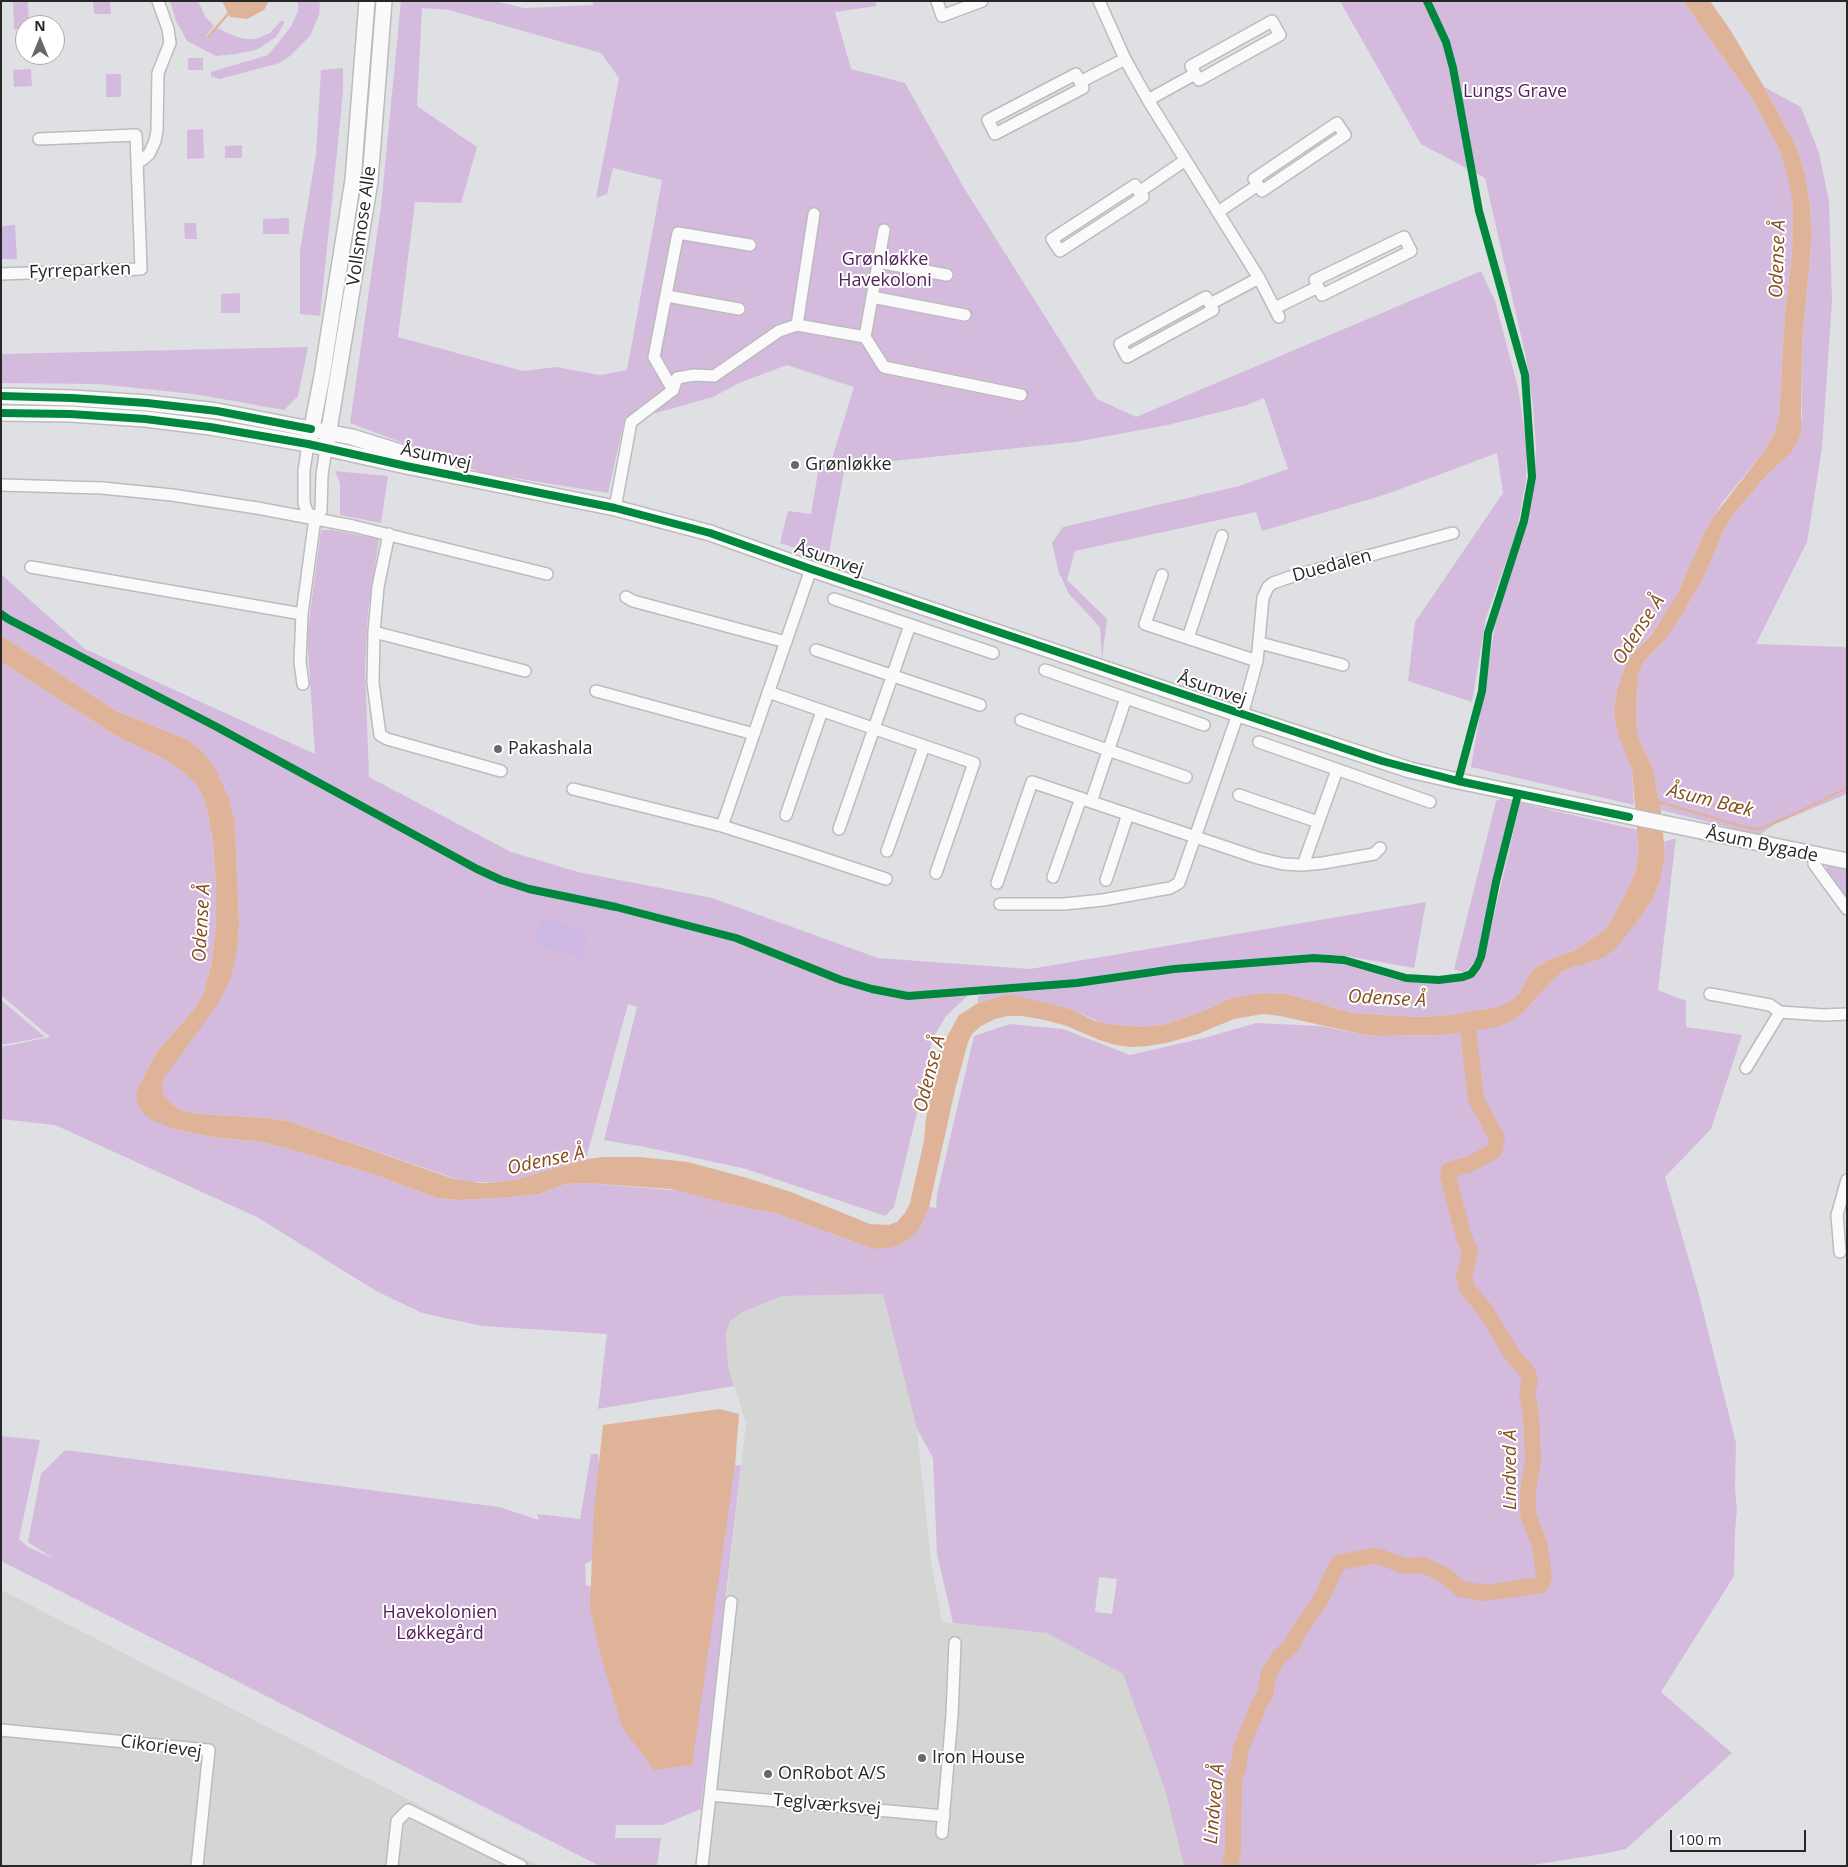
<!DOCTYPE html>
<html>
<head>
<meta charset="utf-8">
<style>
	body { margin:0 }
	#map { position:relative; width:1848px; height:1867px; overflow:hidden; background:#dee0e4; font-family:"Open Sans",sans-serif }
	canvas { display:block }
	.frame { position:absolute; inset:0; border:2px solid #272727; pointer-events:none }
	.north { position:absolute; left:15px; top:15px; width:50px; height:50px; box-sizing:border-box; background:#fff; border:1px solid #a9a9a9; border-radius:50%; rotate:0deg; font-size:14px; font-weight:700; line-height:20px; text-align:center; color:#272727 }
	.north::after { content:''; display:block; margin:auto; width:18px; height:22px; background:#676869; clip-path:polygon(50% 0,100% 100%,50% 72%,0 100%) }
	.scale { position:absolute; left:1670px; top:1830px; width:136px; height:22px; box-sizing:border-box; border:2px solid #272727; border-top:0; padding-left:6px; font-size:15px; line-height:18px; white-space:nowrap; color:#272727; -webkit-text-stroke:4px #fff; paint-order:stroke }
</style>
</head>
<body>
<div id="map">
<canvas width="1848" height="1867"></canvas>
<div class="frame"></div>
<div class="north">N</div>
<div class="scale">100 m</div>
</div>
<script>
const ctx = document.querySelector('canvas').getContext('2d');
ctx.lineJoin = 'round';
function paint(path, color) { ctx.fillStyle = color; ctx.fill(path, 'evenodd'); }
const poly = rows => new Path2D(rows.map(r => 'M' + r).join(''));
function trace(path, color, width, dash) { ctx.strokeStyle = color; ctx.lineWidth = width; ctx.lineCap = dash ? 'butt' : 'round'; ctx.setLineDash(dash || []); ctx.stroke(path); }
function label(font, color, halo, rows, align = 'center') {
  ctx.font = font + ' "Open Sans",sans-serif'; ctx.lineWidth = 4; ctx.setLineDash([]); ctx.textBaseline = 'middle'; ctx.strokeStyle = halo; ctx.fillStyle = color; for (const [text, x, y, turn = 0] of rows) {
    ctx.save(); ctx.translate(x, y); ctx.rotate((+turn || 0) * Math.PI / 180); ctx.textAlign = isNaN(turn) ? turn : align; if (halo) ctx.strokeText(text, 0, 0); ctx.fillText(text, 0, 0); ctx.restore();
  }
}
paint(poly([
	[883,1294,917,1429,931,1561,942,1622,1047,1633,1123,1674,1165,1790,1184,1866,697,1866,746,1423,728,1366,726,1333,730,1321,741,1313,782,1296],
	[1,1590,388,1789,539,1866,1,1866]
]), '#d3d6d3');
paint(poly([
	[93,1,110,1,111,14,94,14],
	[170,1,198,1,205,16,214,26,206,36,208,39,217,28,237,37,247,39,256,39,270,33,281,21,285,22,276,37,256,50,235,54,216,56,187,41,176,21],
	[298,1,320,1,319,15,310,36,290,56,280,63,246,72,219,79,211,76,211,72,268,55,290,28,298,11],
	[401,1,494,1,524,8,593,5,593,1,875,1,877,6,835,12,851,69,905,83,964,188,1097,399,1136,417,1481,271,1495,301,1518,388,1527,446,1526,480,1517,531,1486,618,1472,702,1408,681,1415,622,1503,493,1497,453,1387,494,1262,531,1256,512,1075,551,1067,580,1107,619,1102,659,1100,627,1069,594,1059,573,1052,543,1063,527,1239,486,1288,469,1264,398,1247,405,1168,425,1075,442,845,466,828,558,780,543,788,511,811,514,819,466,831,462,854,387,787,365,739,383,713,397,624,422,608,493,483,473,350,423,381,207],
	[422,8,449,10,601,53,619,78,596,198,607,194,613,168,662,180,627,370,600,375,556,367,523,371,398,337,415,202,461,203,477,147,417,106],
	[1340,1,1683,1,1753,100,1781,153,1790,183,1793,205,1792,252,1785,314,1779,416,1774,434,1762,454,1722,503,1703,535,1677,595,1669,609,1650,635,1633,653,1625,666,1618,687,1614,705,1615,721,1632,770,1634,805,1471,767,1495,625,1534,483,1536,450,1533,406,1526,358,1485,178,1421,144],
	[13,2,28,2,29,25,25,25,25,29,14,29],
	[188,58,203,58,203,70,188,70],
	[343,68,343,93,320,316,300,314,300,251,316,154,321,70],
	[31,69,32,86,14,87,13,70],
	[106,74,121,74,121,97,106,97],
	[1764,87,1801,107,1819,153,1829,201,1832,301,1822,448,1807,542,1756,644,1845,647,1847,649,1847,794,1775,824,1759,835,1661,810,1653,769,1640,741,1637,730,1636,701,1639,672,1644,661,1665,640,1682,615,1703,579,1722,534,1732,516,1765,477,1790,454,1802,417,1802,344,1812,236,1810,204,1805,175,1796,146],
	[203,129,204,158,187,159,187,130],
	[242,145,242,158,225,158,225,146],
	[289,218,289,234,263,234,263,219],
	[184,223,196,223,197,239,185,239],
	[240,293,240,313,221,313,221,294],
	[308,347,298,396,284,410,194,394,98,384,1,383,1,354],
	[335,471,388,476,381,523,340,515,340,483],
	[321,530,332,530,379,539,368,612,365,669,369,777,511,852,578,872,712,898,878,958,1030,969,1426,902,1414,968,1346,956,1316,954,1149,968,1056,983,976,988,946,1016,932,1040,923,1088,894,1207,885,1216,746,1169,645,1147,604,1140,637,1007,628,1004,586,1159,521,1178,499,1182,465,1182,288,1121,268,1118,201,1114,184,1111,173,1105,164,1096,161,1088,164,1078,237,954,239,924,235,822,229,799,202,751,186,739,116,711,1,635,1,574,85,649,315,754,307,636],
	[1,662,118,737,166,760,183,772,196,784,203,796,208,813,213,842,216,888,216,926,212,961,203,995,194,1009,157,1052,139,1086,175,1129,212,1137,262,1142,286,1148,373,1174,437,1198,459,1200,500,1198,539,1194,566,1184,585,1183,683,1191,733,1205,778,1214,874,1249,921,1226,929,1207,936,1208,937,1194,974,1036,1010,1024,1063,1029,1130,1055,1204,1038,1256,1023,1321,1026,1361,1034,1377,1036,1440,1035,1469,1032,1528,1007,1555,978,1565,970,1577,966,1636,923,1651,902,1660,882,1665,855,1664,842,1676,838,1658,990,1686,1001,1686,1027,1742,1035,1711,1129,1665,1177,1698,1291,1736,1443,1735,1489,1737,1510,1735,1531,1734,1576,1661,1692,1732,1753,1626,1849,1608,1853,1526,1866,1184,1866,1165,1790,1123,1674,1047,1633,953,1623,937,1554,933,1458,917,1429,883,1294,782,1296,741,1313,730,1321,726,1333,728,1366,734,1386,598,1409,607,1334,482,1326,422,1313,376,1291,257,1217,55,1125,1,1119,1,1047,50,1037,1,995],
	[1099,1577,1117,1579,1112,1614,1095,1612],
	[1501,799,1512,802,1513,806,1494,879,1479,955,1476,961,1464,973,1454,969,1496,801],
	[1520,803,1638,830,1639,852,1636,870,1627,891,1610,923,1603,931,1575,950,1548,960,1531,971,1522,989,1516,997,1508,1004,1497,1007,1451,1015,1419,1017,1352,1013,1288,994,1263,993,1231,998,1206,1010,1166,1024,1143,1027,1116,1025,1097,1021,1071,1009,1005,995,978,1003,978,997,985,993,1085,985,1173,972,1310,961,1339,961,1360,967,1396,980,1419,983,1462,979,1474,974,1483,963],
	[1827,864,1847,867,1847,900,1828,874,1826,869],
	[1,1000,45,1037,1,1045],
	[1,1436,40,1440,19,1539,28,1547,54,1559,28,1542,41,1474,65,1450,499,1507,539,1520,537,1514,580,1519,591,1454,598,1454,606,1552,585,1564,586,1585,607,1592,731,1466,741,1465,701,1809,662,1825,616,1825,615,1838,661,1838,657,1866,600,1866,1,1561]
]), '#d4bbde');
paint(poly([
	[15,225,17,259,1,259,1,226],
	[541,918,589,931,582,958,534,945]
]), '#cdb9e1');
paint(poly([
	[222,1,269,1,264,10,247,19,230,17],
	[1683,1,1710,1,1731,31,1764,87,1796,146,1805,175,1810,204,1812,236,1802,344,1801,430,1797,443,1790,454,1765,477,1732,516,1722,534,1703,579,1682,615,1665,640,1644,661,1639,672,1636,701,1637,730,1640,741,1653,769,1661,810,1665,855,1660,882,1651,902,1636,923,1616,948,1605,957,1565,970,1555,978,1528,1007,1515,1019,1500,1026,1469,1032,1440,1035,1377,1036,1361,1034,1280,1016,1263,1014,1234,1019,1198,1034,1166,1043,1148,1046,1130,1047,1116,1045,1099,1040,1067,1026,1045,1020,1022,1016,1008,1016,995,1019,981,1026,972,1034,968,1042,955,1090,929,1207,921,1226,911,1237,900,1245,888,1248,874,1249,778,1214,733,1205,671,1189,585,1183,566,1184,539,1194,500,1198,459,1200,437,1198,373,1174,286,1148,262,1142,212,1137,175,1129,151,1120,143,1113,137,1104,136,1094,139,1086,157,1052,194,1009,203,995,212,961,216,926,216,888,213,842,208,813,203,796,196,784,183,772,166,760,118,737,1,662,1,635,116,711,186,739,202,751,215,768,229,799,235,822,239,924,237,954,230,980,218,1004,164,1078,162,1088,164,1096,173,1105,184,1111,201,1114,268,1118,288,1121,454,1179,480,1183,499,1182,521,1178,586,1159,604,1157,639,1157,688,1162,747,1178,791,1192,870,1224,888,1225,897,1222,905,1213,910,1203,924,1141,926,1118,933,1085,938,1053,959,1015,978,1003,1005,995,1013,995,1071,1009,1095,1021,1116,1025,1143,1027,1166,1024,1206,1010,1231,998,1263,993,1288,994,1352,1013,1419,1017,1451,1015,1497,1007,1508,1003,1516,997,1522,989,1531,971,1548,960,1575,950,1603,931,1610,923,1627,891,1636,870,1639,852,1632,770,1618,734,1615,721,1614,705,1618,687,1625,666,1633,653,1651,635,1677,595,1703,535,1714,516,1762,454,1774,434,1779,416,1785,314,1792,252,1793,205,1789,183,1781,153,1753,100],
	[719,1409,739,1414,735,1465,692,1765,654,1770,622,1727,600,1653,590,1607,594,1509,603,1425]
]), '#dfb398');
trace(poly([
	[208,37,228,14],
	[1656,801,1752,829,1761,828,1788,817,1847,788]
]), '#dfb398', 2.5);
trace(poly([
	[1230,1866,1233,1850,1234,1778,1238,1769,1241,1748,1259,1704,1265,1695,1269,1673,1278,1658,1291,1646,1299,1631,1320,1601,1337,1565,1341,1562,1373,1556,1380,1557,1405,1566,1422,1565,1443,1574,1461,1589,1485,1593,1541,1585,1544,1576,1540,1546,1528,1514,1528,1491,1533,1459,1531,1414,1527,1393,1530,1382,1529,1375,1524,1368,1513,1356,1485,1310,1467,1288,1464,1277,1470,1252,1464,1237,1448,1176,1449,1170,1468,1165,1494,1151,1497,1138,1476,1099,1467,1021]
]), '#dfb398', 16);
const street = poly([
	[937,1,942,16,982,1],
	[1099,1,1125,59,1148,100,1259,278,1279,317],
	[1080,82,1083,88,995,134,988,120,1076,74,1080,82,1125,59],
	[1148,100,1195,74,1199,80,1280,35,1272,21,1191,66,1195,74],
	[137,160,142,160,149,154,155,141,157,131,158,73,170,43,168,29,158,1],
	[1139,192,1143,197,1060,251,1052,239,1135,185,1139,192,1184,161],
	[1218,212,1258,185,1262,191,1345,135,1337,123,1254,179,1258,185],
	[878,262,947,275],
	[1,274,141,269,136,135,39,139],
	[667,296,739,309],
	[872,297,965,315],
	[1210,304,1213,310,1127,357,1120,344,1206,297,1210,304,1259,278],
	[1275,308,1318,287,1322,295,1411,251,1404,237,1315,280,1318,287],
	[797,325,814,214],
	[865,337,884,367,1021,395],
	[673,390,654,357,678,233,750,245],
	[308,444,304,471,304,503,307,512,315,518],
	[1,485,102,488,172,495,257,508,353,526,547,574],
	[615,508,631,422,673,390,677,378,694,375,714,376,779,331,797,325,865,337,884,230],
	[389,534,378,587,374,632,373,683,380,735,387,739,501,771],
	[31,567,302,614],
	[1162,575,1145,624,1257,661],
	[626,597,633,601,786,642],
	[834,599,993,653],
	[374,632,525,671],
	[1188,638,1222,536],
	[1260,643,1343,665],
	[816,650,980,705],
	[1045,670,1204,725],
	[303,684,300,662,302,614,315,518,321,511,322,475,326,448],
	[596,691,754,734],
	[768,692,974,763,936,873],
	[1242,715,1257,661,1263,598,1268,587,1273,583,1290,577,1453,533],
	[1021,720,1186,777],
	[1259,742,1430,802],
	[573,789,722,826,795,849,886,879],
	[1239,795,1318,822],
	[1091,802,1126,698],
	[786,815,822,711],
	[722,826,811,569],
	[839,829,910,625],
	[887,851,924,746],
	[1814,856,1814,864,1847,909],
	[1303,865,1337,770],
	[1053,877,1081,798],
	[1106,880,1128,814],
	[997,883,1032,782,1258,858,1283,864,1303,865,1323,863,1374,854,1380,848],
	[1000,904,1064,904,1103,900,1170,888,1179,883,1238,714],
	[1710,994,1770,1005,1780,1012,1824,1015,1847,1014],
	[1746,1068,1780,1012],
	[1840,1252,1837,1215,1847,1180],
	[1,1730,209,1750,197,1866],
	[710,1795,731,1602],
	[942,1833,952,1715,955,1643],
	[392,1866,397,1821,408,1810,521,1866],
	[702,1866,710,1795,944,1816]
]);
const secondary = poly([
	[1,396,72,398,147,403,217,411,352,437,448,467],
	[1,413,70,414,145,419,210,427,308,444,406,466,615,508,710,533,811,569,1238,714,1410,770,1458,781,1847,861],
	[310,438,322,376,353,180,367,1],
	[327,442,370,181,384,1]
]);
trace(street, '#bbbcbb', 14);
trace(secondary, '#bbbcbb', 18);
trace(street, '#fafafb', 11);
trace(secondary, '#fafafb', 15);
trace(poly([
	[1,1572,582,1866]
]), '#dddddc', 2.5);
trace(poly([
	[1427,1,1446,42,1453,68,1479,211,1525,375,1532,477,1524,521,1488,633,1482,691,1458,781],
	[1,396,72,398,147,403,217,411,311,429],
	[1,413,70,414,145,419,210,427,308,444,406,466,615,508,710,533,811,569,1382,761,1458,781,1629,817],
	[1,614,8,619,215,726,477,869,501,880,529,889,616,907,736,938,841,980,872,989,908,996,1077,983,1174,969,1314,958,1344,960,1406,978,1439,980,1463,977,1471,974,1477,966,1481,957,1496,882,1518,794]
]), '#00873e', 8);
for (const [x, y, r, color] of [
	[795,465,5,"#676869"],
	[498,749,5,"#676869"],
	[922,1758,5,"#676869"],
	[768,1774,5,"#676869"]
]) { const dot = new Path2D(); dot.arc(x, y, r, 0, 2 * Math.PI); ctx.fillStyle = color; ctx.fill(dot); trace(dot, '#fff', 2); }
label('18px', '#55215b', '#fff', [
	["Lungs Grave",1515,92],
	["Grønløkke",885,260],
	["Havekoloni",885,281],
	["Havekolonien",440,1613],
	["Løkkegård",440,1634]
]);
label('18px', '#272727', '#fff', [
	["Vollsmose Alle",362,226,-82],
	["Fyrreparken",80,271,-2],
	["Åsumvej",436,457,12],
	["Åsumvej",829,559,19],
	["Duedalen",1332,566,-15],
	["Åsumvej",1212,689,19],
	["Åsum Bygade",1762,845,12],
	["Cikorievej",161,1747,8],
	["Teglværksvej",827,1805,5]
]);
label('18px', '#272727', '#fff', [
	["Grønløkke",805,465],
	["Pakashala",508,749],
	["Iron House",932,1758],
	["OnRobot A/S",778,1774]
], 'left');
label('italic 19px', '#874d1c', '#fff', [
	["Odense Å",1778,259,-88],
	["Odense Å",1639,630,-57],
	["Åsum Bæk",1710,801,14],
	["Odense Å",202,923,-87],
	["Odense Å",1387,999,3],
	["Odense Å",930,1074,-76],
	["Odense Å",546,1161,-12],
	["Lindved Å",1511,1470,-90],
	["Lindved Å",1215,1804,-85]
]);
</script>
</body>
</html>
